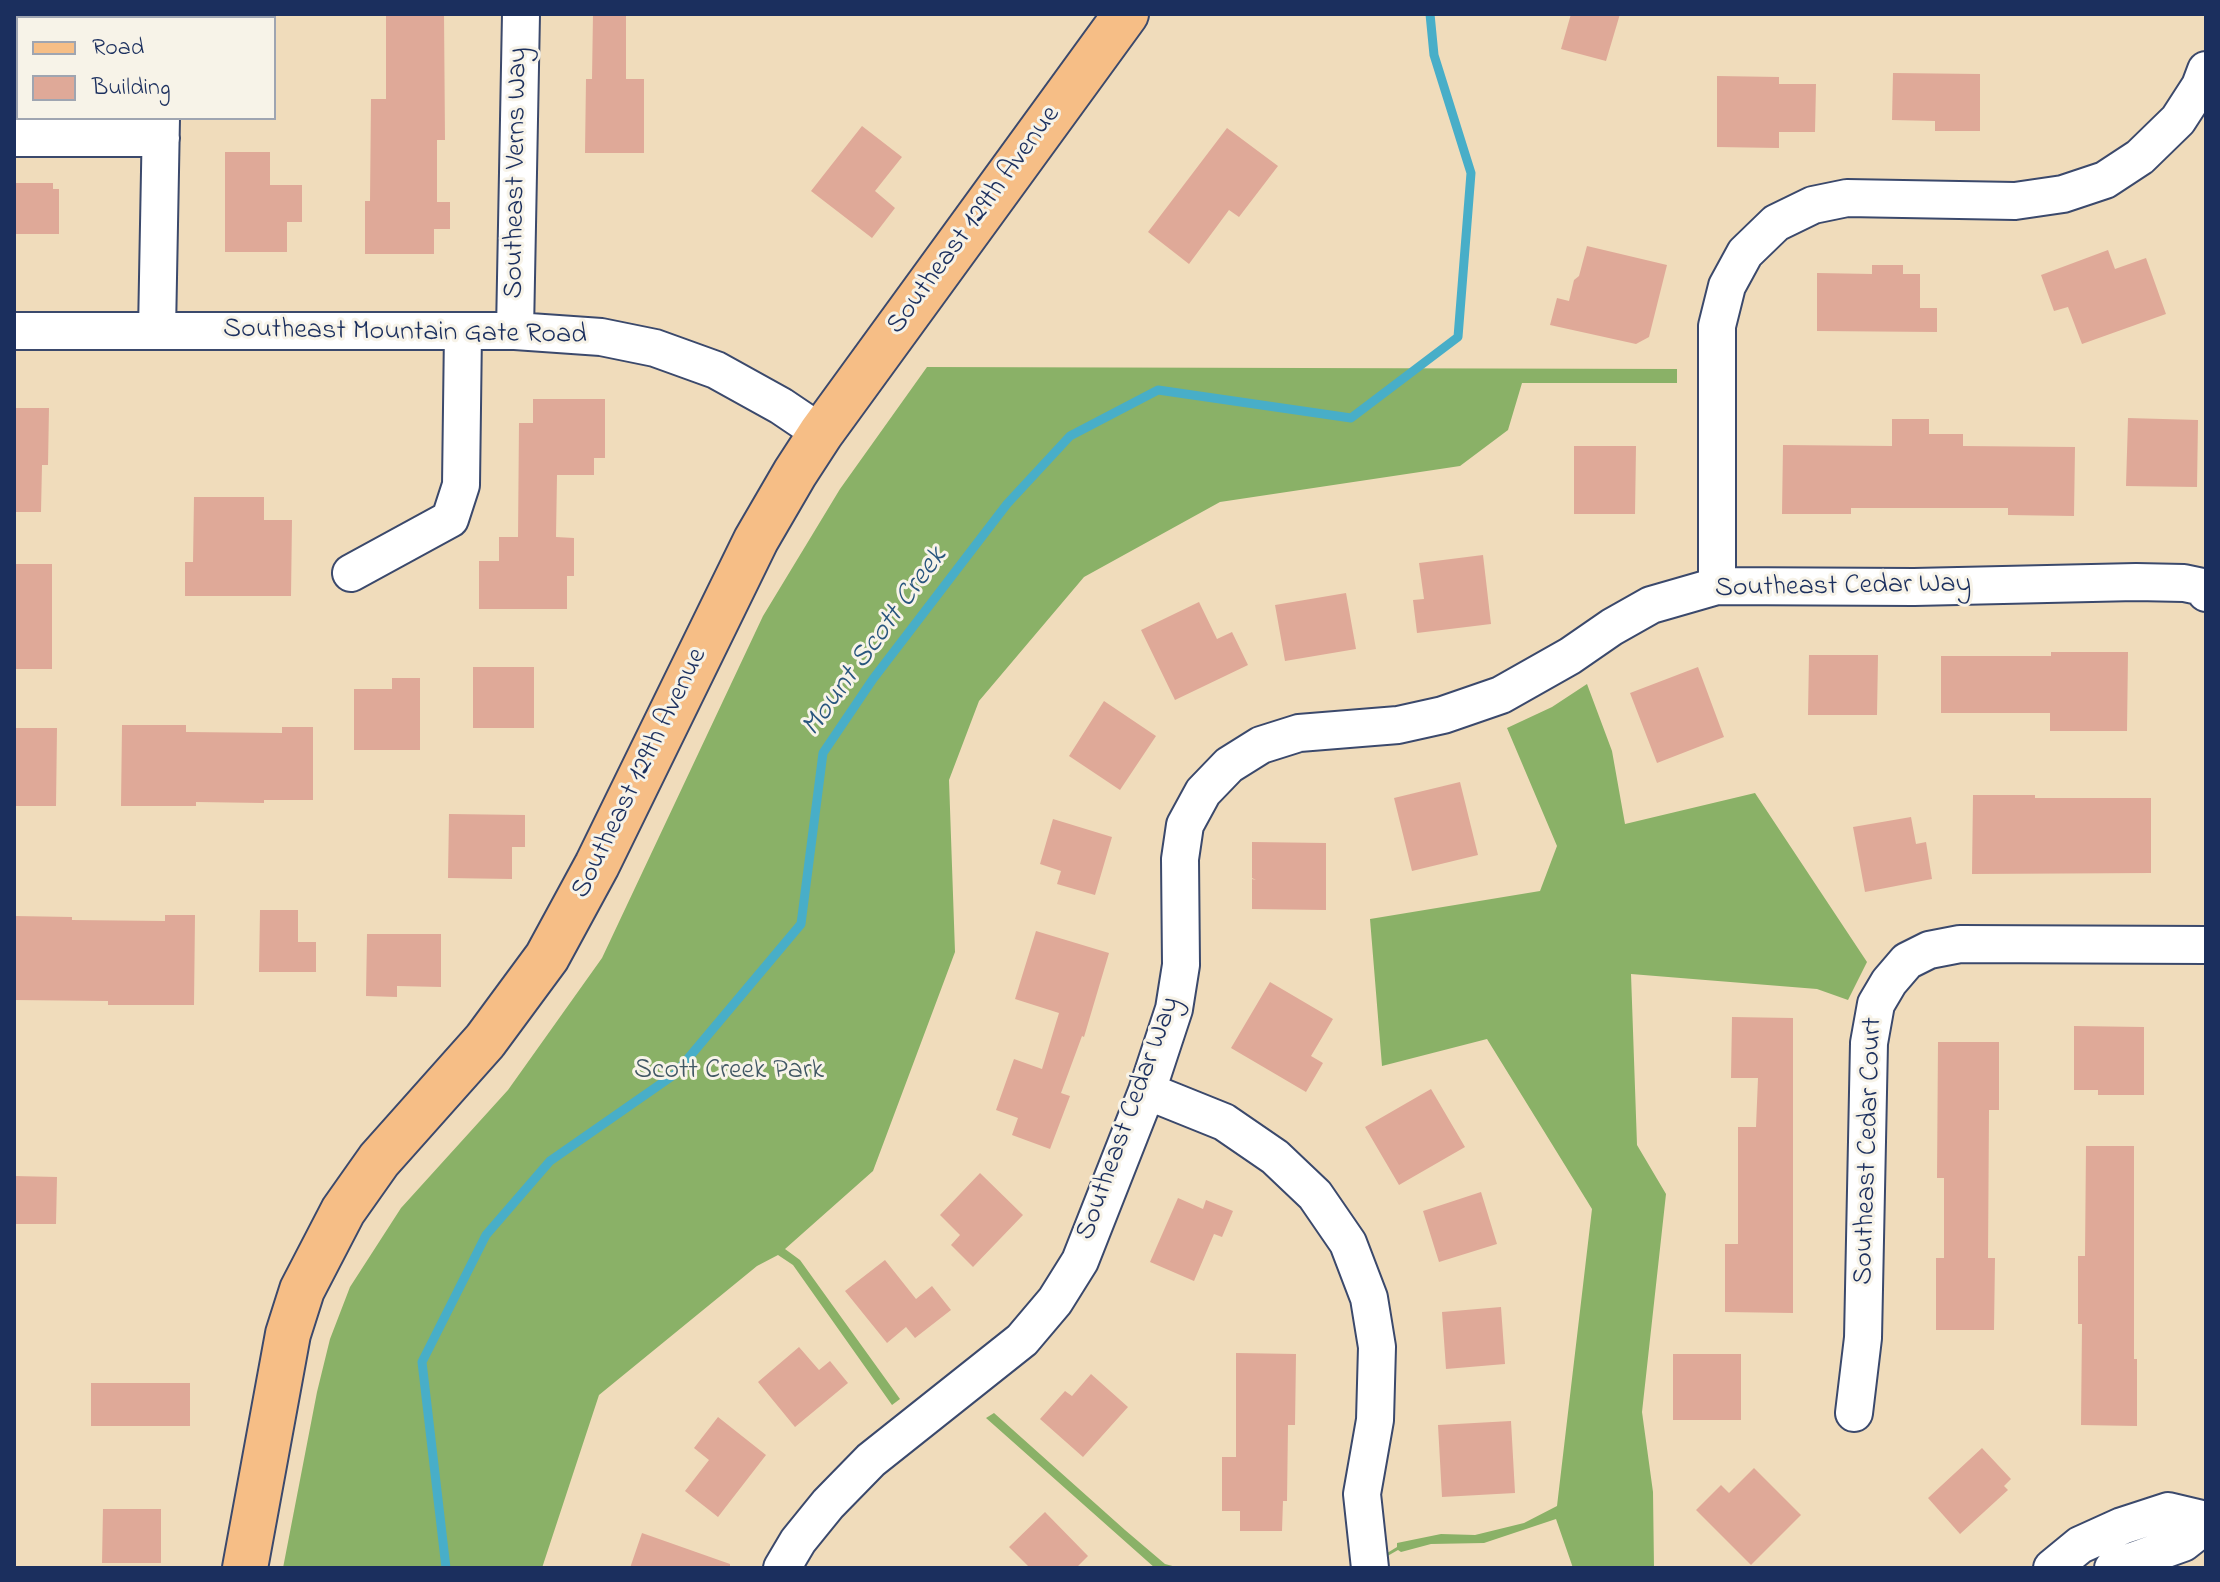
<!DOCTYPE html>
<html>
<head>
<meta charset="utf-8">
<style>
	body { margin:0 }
	#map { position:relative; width:2220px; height:1582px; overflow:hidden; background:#f0dcbb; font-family:"Indie Flower",sans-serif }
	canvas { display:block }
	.frame { position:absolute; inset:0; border:16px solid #1b2f5e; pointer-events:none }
	.legend { position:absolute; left:16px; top:16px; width:260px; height:104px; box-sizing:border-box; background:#f7f3e8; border:2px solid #9fa5b1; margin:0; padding:10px 14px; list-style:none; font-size:24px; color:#1b2f5e }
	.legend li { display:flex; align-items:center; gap:16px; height:40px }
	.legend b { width:40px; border:2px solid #9fa5b1 }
</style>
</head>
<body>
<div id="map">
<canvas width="2220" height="1582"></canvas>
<div class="frame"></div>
<ul class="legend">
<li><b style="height:10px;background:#f6be86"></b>Road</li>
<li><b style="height:22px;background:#dfa998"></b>Building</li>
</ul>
</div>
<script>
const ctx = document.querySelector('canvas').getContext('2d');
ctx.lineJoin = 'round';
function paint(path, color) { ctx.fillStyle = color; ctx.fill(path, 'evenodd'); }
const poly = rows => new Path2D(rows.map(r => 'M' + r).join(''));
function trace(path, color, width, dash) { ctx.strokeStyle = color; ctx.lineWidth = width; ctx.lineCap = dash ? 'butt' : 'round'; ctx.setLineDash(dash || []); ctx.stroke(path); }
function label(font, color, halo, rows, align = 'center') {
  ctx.font = font + ' "Indie Flower",sans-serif'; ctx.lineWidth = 6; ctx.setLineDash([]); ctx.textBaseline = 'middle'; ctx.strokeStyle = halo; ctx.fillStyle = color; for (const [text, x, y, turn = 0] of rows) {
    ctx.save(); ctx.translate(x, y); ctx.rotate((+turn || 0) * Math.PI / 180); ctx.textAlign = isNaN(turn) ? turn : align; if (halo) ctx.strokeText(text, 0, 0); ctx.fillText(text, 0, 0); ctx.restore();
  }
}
paint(poly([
	[927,367,1677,369,1677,383,1522,383,1508,430,1460,466,1220,502,1084,577,979,701,949,780,955,952,873,1171,785,1249,800,1260,900,1399,892,1405,793,1265,778,1255,757,1266,599,1395,542,1568,283,1568,317,1392,330,1339,350,1287,401,1208,508,1090,602,958,763,616,840,489],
	[1587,684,1612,751,1625,824,1755,793,1867,962,1848,1000,1817,989,1631,974,1637,1145,1666,1194,1642,1412,1653,1492,1654,1568,1573,1568,1556,1519,1484,1543,1431,1544,1401,1552,1398,1550,1370,1566,1342,1568,1369,1564,1397,1547,1397,1543,1441,1534,1475,1535,1524,1523,1557,1506,1592,1209,1487,1039,1382,1066,1370,919,1540,891,1557,846,1507,728,1552,707],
	[994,1413,1125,1530,1165,1564,1180,1568,1155,1568,986,1418]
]), '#8ab167');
trace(poly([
	[446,1568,422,1362,486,1235,550,1161,675,1074,801,924,823,753,873,679,1007,504,1070,436,1158,390,1351,418,1458,337,1471,173,1434,55,1430,14]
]), '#48aec8', 9);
paint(poly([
	[386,14,444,14,445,140,437,140,437,202,450,202,450,229,434,229,434,254,365,254,365,201,370,201,371,99,386,99],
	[593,14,626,14,626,79,644,79,644,153,585,153,586,79,592,79],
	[1571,14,1620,14,1606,61,1561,49],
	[1893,73,1980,74,1980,131,1935,131,1935,121,1892,120],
	[1717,76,1779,77,1779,84,1816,84,1815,132,1779,132,1779,148,1717,147],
	[862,126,902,157,875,191,895,208,872,238,811,191],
	[1227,128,1278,166,1239,217,1229,210,1189,264,1148,232],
	[225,152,270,152,270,185,302,185,302,222,287,222,287,252,225,252],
	[14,183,53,183,53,189,59,189,59,234,14,234],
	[1587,246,1667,265,1649,337,1636,344,1550,325,1557,298,1569,301,1574,280,1579,276],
	[2108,250,2115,269,2146,258,2166,314,2082,344,2068,307,2054,311,2041,275],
	[1872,265,1903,265,1903,274,1920,274,1920,308,1937,308,1937,332,1817,331,1817,273,1872,274],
	[533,399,605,399,605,458,594,458,594,475,557,475,556,537,574,538,574,576,567,576,567,609,479,609,479,561,499,561,499,537,518,537,519,423,533,423],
	[14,408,49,408,48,465,42,465,41,512,14,512],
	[2128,418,2198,420,2197,487,2126,486],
	[1892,419,1929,419,1929,434,1963,434,1963,446,2075,447,2074,516,2008,515,2008,508,1851,508,1851,514,1782,514,1783,445,1892,446],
	[1574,446,1636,446,1635,514,1574,514],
	[194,497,264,497,264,520,292,520,291,596,185,596,185,562,193,562],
	[1483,555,1491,624,1417,633,1413,600,1424,599,1419,563],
	[14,564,52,564,52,669,14,669],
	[1346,593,1356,649,1285,661,1275,605],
	[1199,602,1217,639,1232,632,1248,665,1175,700,1141,630],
	[2051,652,2128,652,2127,731,2050,731,2050,713,1941,713,1941,656,2051,656],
	[1809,655,1878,655,1877,715,1808,715],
	[473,667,534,667,534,728,473,728],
	[1698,667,1724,737,1657,763,1630,693],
	[392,678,420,678,420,750,354,750,354,689,392,689],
	[1104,701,1156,736,1120,790,1069,756],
	[122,725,186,725,186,732,282,733,282,727,313,727,313,800,264,800,264,803,196,802,196,806,121,806],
	[14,728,57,728,56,806,14,806],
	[1460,782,1478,855,1412,871,1394,798],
	[1973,795,2035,795,2035,798,2151,798,2151,873,1972,874],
	[449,814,525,815,525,847,512,847,512,879,448,878],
	[1911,817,1916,844,1926,842,1932,879,1865,892,1853,827],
	[1053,819,1112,837,1095,895,1057,884,1061,871,1040,864],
	[1252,842,1326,843,1326,910,1252,909,1252,879,1256,880,1252,878],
	[260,910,298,910,298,942,316,942,316,972,259,972],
	[165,915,195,915,194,1005,108,1005,108,1001,14,1000,14,916,72,917,72,920,165,921],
	[1036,931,1109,953,1084,1037,1082,1036,1061,1093,1070,1096,1050,1149,1012,1135,1018,1118,996,1110,1014,1059,1042,1069,1059,1013,1015,999],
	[367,934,441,934,441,987,397,986,397,997,366,996],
	[1270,982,1333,1019,1311,1056,1323,1063,1306,1092,1231,1048],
	[1732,1017,1793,1018,1793,1313,1725,1312,1725,1244,1738,1244,1738,1127,1756,1127,1758,1078,1731,1078],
	[2074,1026,2144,1027,2144,1095,2098,1095,2098,1090,2074,1090],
	[1938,1042,1999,1042,1999,1110,1989,1110,1988,1258,1995,1258,1994,1330,1936,1330,1936,1258,1944,1258,1944,1178,1937,1178],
	[1431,1089,1465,1147,1399,1185,1365,1127],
	[2086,1146,2134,1146,2134,1359,2137,1359,2137,1426,2081,1425,2082,1324,2078,1324,2078,1256,2085,1256],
	[980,1173,1023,1215,973,1267,951,1245,960,1235,940,1215],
	[14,1176,57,1177,56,1224,14,1224],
	[1481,1192,1497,1244,1439,1262,1423,1211],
	[1178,1198,1203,1209,1206,1200,1233,1211,1222,1237,1214,1234,1194,1281,1150,1262],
	[885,1260,916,1299,932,1286,951,1310,915,1338,906,1327,887,1343,845,1291],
	[1501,1307,1505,1364,1446,1369,1442,1312],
	[799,1347,819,1370,830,1361,848,1383,795,1427,758,1382],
	[1236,1353,1296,1354,1295,1425,1288,1425,1287,1501,1283,1501,1282,1531,1240,1531,1240,1511,1222,1511,1222,1457,1236,1457],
	[1673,1354,1741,1354,1741,1420,1673,1420],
	[1091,1374,1128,1407,1083,1457,1040,1419,1065,1391,1072,1396],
	[91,1383,190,1383,190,1426,91,1426],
	[718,1417,766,1455,718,1517,685,1491,709,1460,694,1448],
	[1511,1421,1515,1493,1442,1497,1438,1425],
	[1982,1448,2011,1479,2004,1486,2008,1490,1960,1534,1928,1498],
	[1754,1468,1801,1515,1751,1565,1696,1510,1721,1485,1729,1493],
	[103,1509,161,1509,161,1563,102,1563],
	[1045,1512,1088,1556,1076,1568,1030,1568,1009,1547],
	[642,1533,730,1564,730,1568,630,1568]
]), '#dfa998');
const minor = poly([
	[163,18,163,14],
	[14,138,161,138],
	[14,331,515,331,601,337,655,348,716,370,781,406,821,433],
	[157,331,161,118],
	[515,331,521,14],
	[351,573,450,519,461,485,463,331],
	[1717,586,1717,326,1727,286,1745,253,1776,223,1813,205,1847,198,2015,201,2063,194,2105,180,2140,157,2178,120,2200,86,2206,70],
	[1147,1091,1224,1122,1275,1157,1315,1195,1348,1243,1369,1298,1377,1347,1375,1420,1362,1494,1370,1568],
	[1854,1413,1863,1338,1869,1043,1876,1004,1889,982,1907,961,1929,950,1960,944,2206,945],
	[782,1568,798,1541,828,1504,871,1460,1022,1340,1055,1301,1080,1261,1147,1091,1174,1009,1181,965,1180,859,1185,825,1203,792,1229,765,1261,745,1299,733,1398,725,1443,715,1501,695,1570,656,1612,627,1651,605,1717,586,1914,587,2136,582,2184,583,2203,587,2206,593],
	[2052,1568,2080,1545,2122,1526,2168,1511,2206,1520],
	[2113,1568,2183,1543,2206,1525]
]);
const major = poly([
	[245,1568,288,1334,302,1290,343,1211,379,1160,485,1041,547,957,597,865,756,540,795,473,821,433,1126,14]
]);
trace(minor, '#3b496c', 40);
trace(major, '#3b496c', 48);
trace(minor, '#fff', 36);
trace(major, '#f6be86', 44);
label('28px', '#1b2f5e', '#f7f3e8', [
	["Southeast Verns Way",518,173,-89],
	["Southeast 129th Avenue",975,221,-54],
	["Southeast Mountain Gate Road",405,334,1],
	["Southeast Cedar Way",1843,588,-1],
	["Southeast 129th Avenue",641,774,-64],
	["Southeast Cedar Way",1130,1119,-70],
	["Southeast Cedar Court",1870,1151,-88]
]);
label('28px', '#405764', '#f7f3e8', [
	["Scott Creek Park",729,1072]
]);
label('italic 30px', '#28557e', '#f7f3e8', [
	["Mount Scott Creek",876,643,-54]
]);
</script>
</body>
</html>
